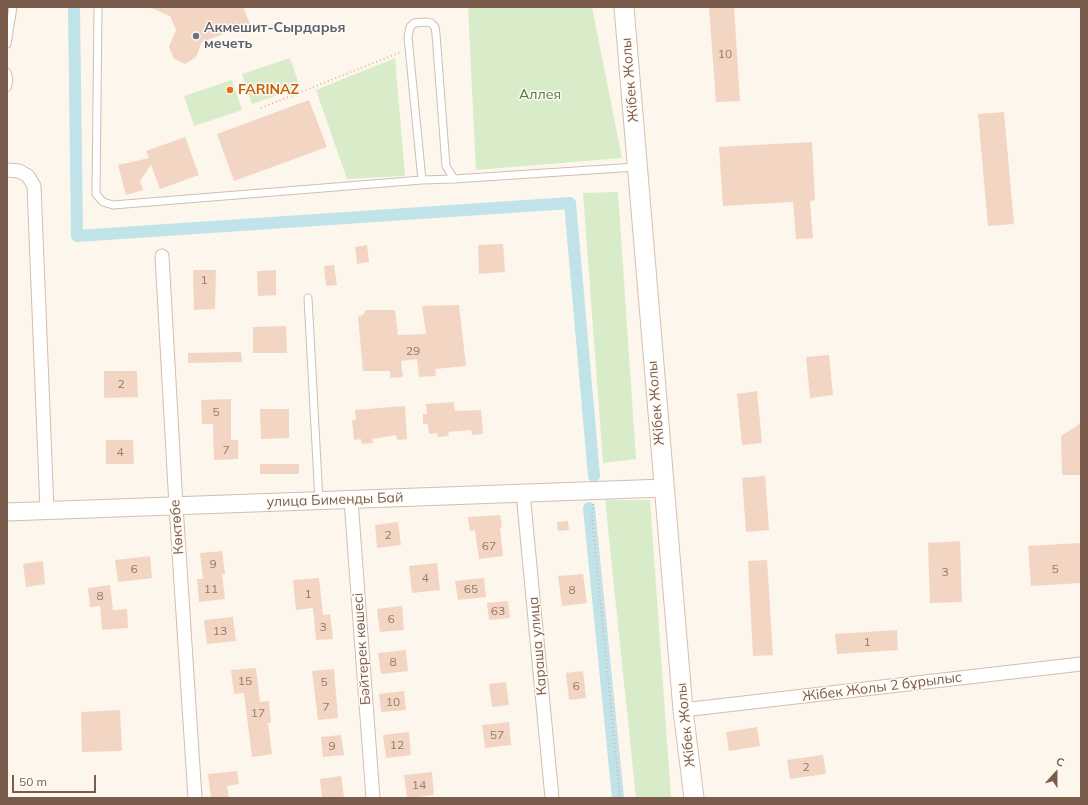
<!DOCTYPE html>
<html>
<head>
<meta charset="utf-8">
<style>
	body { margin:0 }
	#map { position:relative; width:1088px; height:805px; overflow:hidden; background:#fdf6ec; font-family:Mulish,sans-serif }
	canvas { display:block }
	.frame { position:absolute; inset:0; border:8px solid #7a5c4d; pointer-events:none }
	.north { position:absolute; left:1036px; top:753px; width:40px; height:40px; -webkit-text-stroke:3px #fffaf3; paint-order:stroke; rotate:21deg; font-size:11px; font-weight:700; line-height:16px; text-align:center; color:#7a5c4d }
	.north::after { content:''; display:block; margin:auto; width:14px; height:18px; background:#7a5c4d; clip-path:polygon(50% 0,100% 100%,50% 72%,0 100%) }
	.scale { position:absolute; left:12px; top:775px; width:84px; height:18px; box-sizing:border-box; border:2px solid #7a5c4d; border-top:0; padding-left:5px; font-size:12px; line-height:14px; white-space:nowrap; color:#7a5c4d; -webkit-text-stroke:3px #fffaf3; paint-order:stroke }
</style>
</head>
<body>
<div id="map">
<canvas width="1088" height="805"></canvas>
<div class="frame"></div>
<div class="north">С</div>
<div class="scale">50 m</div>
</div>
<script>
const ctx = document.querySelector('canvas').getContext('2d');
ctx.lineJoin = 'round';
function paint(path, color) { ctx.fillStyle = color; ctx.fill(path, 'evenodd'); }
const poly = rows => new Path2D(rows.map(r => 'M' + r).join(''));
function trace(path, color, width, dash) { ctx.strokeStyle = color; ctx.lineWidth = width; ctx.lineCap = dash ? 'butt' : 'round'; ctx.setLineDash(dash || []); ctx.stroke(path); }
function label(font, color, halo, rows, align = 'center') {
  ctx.font = font + ' Mulish,sans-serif'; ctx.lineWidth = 3; ctx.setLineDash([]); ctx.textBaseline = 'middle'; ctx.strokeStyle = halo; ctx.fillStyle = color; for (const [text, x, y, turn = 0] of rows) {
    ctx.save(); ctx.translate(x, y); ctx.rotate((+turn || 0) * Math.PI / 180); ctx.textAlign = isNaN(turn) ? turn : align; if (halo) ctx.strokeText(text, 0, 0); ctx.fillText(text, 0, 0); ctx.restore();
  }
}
paint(poly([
	[468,7,592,7,622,158,476,170],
	[290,58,300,87,252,104,242,74],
	[395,58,405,176,347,179,316,90],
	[232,80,242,110,194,126,184,96],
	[618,192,636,459,603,463,583,193],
	[605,500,650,500,671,798,636,798]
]), '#d8ecc9');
trace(poly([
	[74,7,77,236,570,203,594,476],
	[589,508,618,798]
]), '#bfe3e8', 12);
paint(poly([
	[149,7,243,7,250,24,202,42,196,57,185,64,174,59,169,47,176,30,170,16],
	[709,7,734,7,740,101,716,102],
	[309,100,327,147,234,181,217,134],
	[1004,112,1014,224,988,226,978,114],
	[185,137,199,175,160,189,151,165,140,181,143,190,126,195,118,165,149,158,146,151],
	[812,142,815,200,810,201,813,238,796,239,793,202,723,206,719,147],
	[503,244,505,272,479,274,478,245],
	[367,245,369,262,357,264,355,247],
	[334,265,337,285,326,286,324,266],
	[193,270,216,270,215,309,194,310],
	[276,270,276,295,258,296,257,271],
	[459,305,466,366,435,369,436,376,419,377,417,359,401,361,403,377,390,378,390,371,363,371,358,317,364,314,365,310,395,310,398,335,426,334,422,306],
	[286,326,287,353,253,353,253,327],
	[241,352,242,362,188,363,188,353],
	[829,355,833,395,810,398,806,357],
	[104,371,137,371,138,397,104,398],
	[757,391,762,443,742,445,737,394],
	[231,399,231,440,238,440,238,459,214,460,213,424,202,424,201,400],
	[454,402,455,411,481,410,483,434,472,435,471,430,448,432,449,436,438,437,437,433,429,434,428,424,423,424,423,414,427,414,426,404],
	[405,406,407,439,397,440,396,435,372,439,373,443,362,444,361,439,354,440,352,420,356,420,355,410],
	[260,409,289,409,289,438,261,439],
	[1081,423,1081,475,1062,475,1061,436],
	[106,440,133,440,134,464,106,464],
	[260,464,299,464,299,474,260,474],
	[765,476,769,530,746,532,742,478],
	[500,515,502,527,500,528,503,556,479,559,475,530,470,531,468,517],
	[568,521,569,530,558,531,557,522],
	[398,522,401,545,377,548,375,525],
	[960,541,962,602,930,603,928,543],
	[1080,543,1081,583,1031,586,1028,546],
	[222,551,225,574,222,574,225,599,199,602,197,579,203,579,200,553],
	[150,556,152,578,118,582,115,560],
	[767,560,773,655,753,656,748,561],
	[43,561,45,584,26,587,23,564],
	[437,563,440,590,412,593,409,566],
	[583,574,587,603,562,606,558,576],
	[319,578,323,615,330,614,333,639,316,640,313,608,296,610,293,580],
	[484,578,486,597,458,600,455,581],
	[110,585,113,610,127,609,128,628,102,630,100,606,90,607,88,588],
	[508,601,510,618,489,620,487,603],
	[402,606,404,630,380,632,377,609],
	[233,617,236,641,207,644,204,620],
	[897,630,898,650,837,654,835,634],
	[406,650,408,671,381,674,378,653],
	[256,668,260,702,269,701,271,723,268,723,272,754,252,757,244,693,234,694,231,670],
	[334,669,338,718,318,720,312,671],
	[583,671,586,698,569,700,566,673],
	[506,682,509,705,492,707,489,684],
	[404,691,406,710,381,712,379,694],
	[120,710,122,751,82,752,81,712],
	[509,722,511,745,485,748,482,725],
	[757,727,760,746,729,751,726,732],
	[409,732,411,755,386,758,383,735],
	[341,735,344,755,323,757,321,737],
	[823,755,826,774,790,779,787,760],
	[237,771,239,784,227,786,229,798,211,798,208,774],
	[432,772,434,795,407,798,404,775],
	[341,776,344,797,322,798,320,779]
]), '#f3d5c3');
const service = poly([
	[98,7,96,194,103,202,113,205,422,180,454,179,636,167],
	[7,44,13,7],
	[7,72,9,80,7,88],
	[422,180,408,37,410,27,414,23,427,22,431,23,435,27,436,34,446,166,454,179],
	[308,298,319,501]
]);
const minor = poly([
	[7,170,19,171,28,176,34,186,47,510],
	[162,256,176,506,195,798],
	[523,493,552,798],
	[351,500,373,798],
	[683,710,1081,664]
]);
const tertiary = poly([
	[7,512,664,488]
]);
const secondary = poly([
	[624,7,683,710,694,798]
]);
trace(service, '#d1beb0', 9);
trace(minor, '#d1beb0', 15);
trace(tertiary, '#d1beb0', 19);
trace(secondary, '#d6c0b0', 21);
trace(poly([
	[261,108,401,52],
	[593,504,592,517,620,798]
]), '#d9b8a5', 2, [1, 3]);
trace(service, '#fff', 7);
trace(minor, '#fff', 13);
trace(tertiary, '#fff', 17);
trace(secondary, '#fff', 19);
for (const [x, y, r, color] of [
	[196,36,4,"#6b7280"],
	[230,90,4,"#e8710a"]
]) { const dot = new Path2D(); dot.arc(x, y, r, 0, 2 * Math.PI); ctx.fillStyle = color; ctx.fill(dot); trace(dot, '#fffaf3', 1.5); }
label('12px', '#987a6a', null, [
	["10",725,54],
	["1",204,280],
	["29",413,351],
	["2",121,384],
	["5",216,412],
	["7",226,450],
	["4",120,452],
	["2",388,535],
	["67",489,546],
	["9",213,564],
	["6",134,569],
	["5",1055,569],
	["3",945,572],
	["4",425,578],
	["11",211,589],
	["65",471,589],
	["8",572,590],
	["1",308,594],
	["8",100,596],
	["63",498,611],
	["6",391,619],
	["3",323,627],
	["13",220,631],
	["1",867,642],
	["8",393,662],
	["15",245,681],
	["5",324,682],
	["6",576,686],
	["10",393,702],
	["7",326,707],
	["17",258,713],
	["57",497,735],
	["12",397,745],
	["9",332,746],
	["2",806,767],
	["14",419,785]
]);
label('bold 14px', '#5b616d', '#fffaf3', [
	["Акмешит-Сырдарья",204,28],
	["мечеть",204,44]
], 'left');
label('14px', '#7a5c4d', '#fffaf3', [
	["Жібек Жолы",630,80,-95],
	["Жібек Жолы",656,403,-95],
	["улица Бименды Бай",335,500,-2],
	["Көктөбе",177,527,-94],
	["Караша улица",538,646,-95],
	["Бәйтерек көшесі",362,649,-94],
	["Жібек Жолы 2 бұрылыс",882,687,-7],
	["Жібек Жолы",686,725,-96]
]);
label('bold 14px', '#c56008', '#fffaf3', [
	["FARINAZ",238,90]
], 'left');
label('14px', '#537a41', '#fffaf3', [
	["Аллея",540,95]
]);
</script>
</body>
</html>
